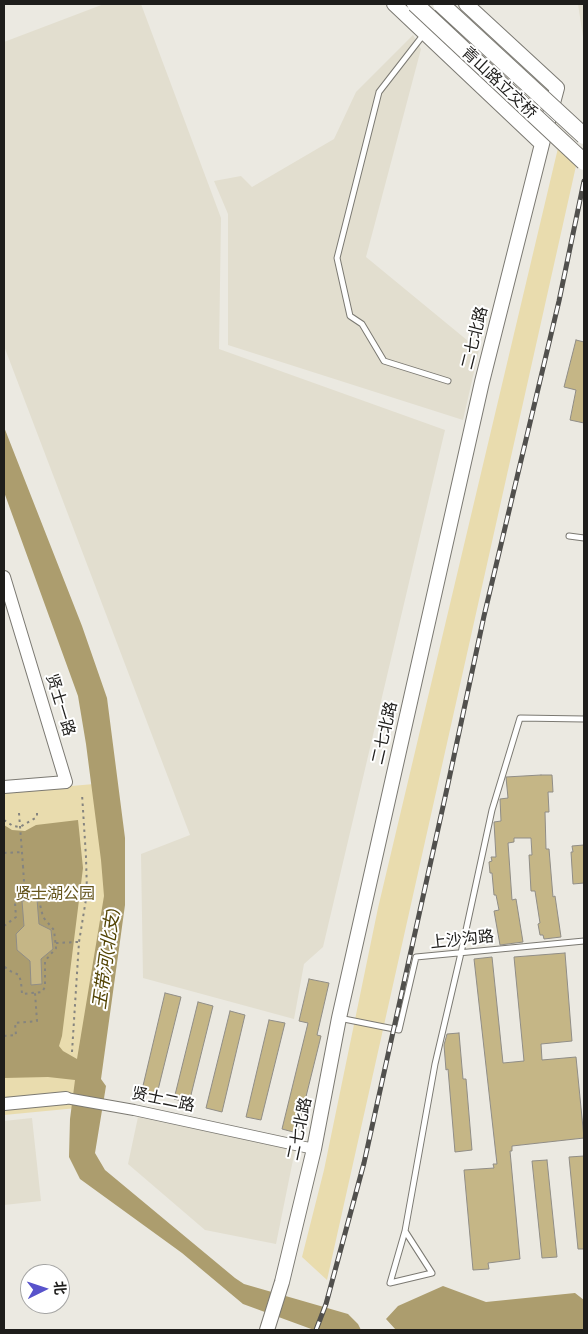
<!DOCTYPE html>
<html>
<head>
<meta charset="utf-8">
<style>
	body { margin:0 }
	#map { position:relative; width:588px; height:1334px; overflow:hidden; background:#ebe9e1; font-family:Karla,"Noto Sans SC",sans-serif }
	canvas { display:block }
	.frame { position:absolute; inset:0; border:5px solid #1e1d1b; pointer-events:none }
	.north { position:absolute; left:20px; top:1264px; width:50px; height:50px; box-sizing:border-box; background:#fff; border:1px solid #a5a5a4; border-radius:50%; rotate:86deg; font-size:14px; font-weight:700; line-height:20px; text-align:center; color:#1e1d1b }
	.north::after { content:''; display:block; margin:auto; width:18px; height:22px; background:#5853cb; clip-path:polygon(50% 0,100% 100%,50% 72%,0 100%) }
</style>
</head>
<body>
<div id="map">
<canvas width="588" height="1334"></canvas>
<div class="frame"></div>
<div class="north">北</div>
</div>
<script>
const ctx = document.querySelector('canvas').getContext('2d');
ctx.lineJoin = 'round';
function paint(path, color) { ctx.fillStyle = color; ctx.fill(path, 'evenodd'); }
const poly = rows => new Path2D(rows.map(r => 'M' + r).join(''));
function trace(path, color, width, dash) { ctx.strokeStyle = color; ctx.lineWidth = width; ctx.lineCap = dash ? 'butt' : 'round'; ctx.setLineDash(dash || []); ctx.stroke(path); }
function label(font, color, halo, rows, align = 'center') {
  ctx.font = font + ' Karla,"Noto Sans SC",sans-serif'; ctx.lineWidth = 4; ctx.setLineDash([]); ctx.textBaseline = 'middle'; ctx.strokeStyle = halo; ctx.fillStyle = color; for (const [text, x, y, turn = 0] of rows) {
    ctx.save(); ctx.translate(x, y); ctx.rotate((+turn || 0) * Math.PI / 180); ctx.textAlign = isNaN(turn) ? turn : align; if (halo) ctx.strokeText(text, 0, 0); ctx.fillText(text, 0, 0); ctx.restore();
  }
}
paint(poly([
	[104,4,141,4,221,218,219,349,445,430,323,947,304,964,294,1019,143,978,141,854,190,835,4,346,4,42],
	[578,4,584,4,584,37,583,37],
	[413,35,421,49,366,257,479,350,463,420,228,345,228,214,214,181,241,176,252,187,334,139,356,92],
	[138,1117,295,1150,276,1244,205,1230,128,1164],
	[32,1118,41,1201,4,1205,4,1121]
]), '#e2decf');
paint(poly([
	[558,148,576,166,327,1280,302,1257,324,1170,378,908],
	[94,784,107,896,77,1108,4,1115,4,792]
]), '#e9dcae');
paint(poly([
	[4,427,82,626,107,698,125,838,125,905,101,1079,106,1086,95,1153,105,1170,235,1278,244,1284,348,1314,358,1324,361,1330,314,1330,243,1304,182,1253,80,1179,69,1157,70,1119,75,1080,48,1077,4,1078,4,825,12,830,25,831,36,825,78,820,83,868,62,1036,59,1046,63,1051,77,1059,104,896,101,860,86,744,78,696,4,492],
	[443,1286,486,1302,575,1293,584,1300,584,1330,396,1330,386,1319,398,1306]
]), '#ac9d6e');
const building = poly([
	[576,340,584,342,584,423,570,420,576,390,564,387,576,340],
	[541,775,552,775,553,792,548,792,549,812,545,812,546,849,549,849,553,897,555,896,561,937,544,939,543,935,540,935,538,924,540,923,535,891,531,891,529,855,532,855,531,838,514,838,514,842,508,843,512,900,516,899,523,942,500,945,494,911,499,910,496,895,494,895,492,873,490,873,489,862,492,861,491,857,496,857,494,822,501,821,500,799,508,798,506,777,541,775],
	[584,845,584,883,573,884,571,852,573,852,572,846,584,845],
	[37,899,39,924,51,930,53,949,41,959,42,984,31,985,30,961,17,950,16,934,24,926,22,901,37,899],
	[565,953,572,1041,541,1044,542,1060,576,1057,584,1138,512,1146,512,1151,510,1151,520,1259,488,1263,489,1269,473,1270,464,1170,494,1168,493,1164,497,1164,474,959,492,957,503,1063,524,1061,514,957,565,953],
	[309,979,329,983,317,1035,321,1036,297,1133,282,1129,308,1023,299,1021,309,979],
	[165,993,181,997,157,1094,142,1090,165,993],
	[198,1002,213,1006,189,1103,174,1099,198,1002],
	[230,1011,245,1015,222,1112,206,1108,230,1011],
	[269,1020,285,1023,261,1120,246,1117,269,1020],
	[459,1033,463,1079,466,1079,472,1150,455,1152,448,1069,446,1070,444,1045,447,1034,459,1033],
	[584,1156,584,1249,578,1249,569,1157,584,1156],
	[547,1160,557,1257,542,1258,532,1161,547,1160]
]);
paint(building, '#c5b686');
trace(building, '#908d86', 1);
const service = poly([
	[424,34,379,92,337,258,350,316,362,324,384,361,448,381],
	[569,536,584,538],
	[339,1018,399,1030,416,957,584,941],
	[405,1231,390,1283,432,1273,405,1231,435,1064,461,953,492,810,520,718,584,719]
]);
const minor = poly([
	[66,1098,134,1110,314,1149]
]);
const tertiary = poly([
	[4,577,66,782,4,787],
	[4,1104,66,1098]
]);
const secondary = poly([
	[394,4,542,144,557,88,466,4],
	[267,1330,282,1282,314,1149,339,1018,482,382,542,144]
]);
trace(service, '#7b7972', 7);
trace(minor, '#7b7972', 12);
trace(tertiary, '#7b7972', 14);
trace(secondary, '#7b7972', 16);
trace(poly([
	[4,820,13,826,20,827,37,817,37,810],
	[4,853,22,852],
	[23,866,25,897],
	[4,926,16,917,15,903,19,897,38,896,43,917,54,930,56,948,45,961,45,987,42,992,22,994,21,982,19,975,8,970,4,966],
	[56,943,78,942],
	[4,1036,16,1035,15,1023,37,1021,35,993],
	[72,1052,79,942,87,893,86,857,82,794]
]), '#85847f', 2, [2.5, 4]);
trace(service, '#fff', 5);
trace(minor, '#fff', 10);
trace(tertiary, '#fff', 12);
trace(secondary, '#fff', 14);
const rail = poly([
	[316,1330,326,1304,364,1163,448,784,484,616,559,301,584,181]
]);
trace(rail, '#51504d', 5);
trace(rail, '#fff', 3, [9]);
const primaryBridge = poly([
	[415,4,584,162],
	[441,4,584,136]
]);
trace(primaryBridge, '#7b7972', 18, []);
trace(poly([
	[19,813,23,866]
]), '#85847f', 2, [2.5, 4]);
trace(primaryBridge, '#fff', 16);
label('16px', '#1e1d1b', '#fff', [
	["青山路立交桥",499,83,43],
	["二七北路",475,338,-76],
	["贤士一路",60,705,73],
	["二七北路",385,733,-77],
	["上沙沟路",462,940,-6],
	["贤士二路",163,1100,12],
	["二七北路",300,1129,-78]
]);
label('16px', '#66561e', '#fff', [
	["贤士湖公园",55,894]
]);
label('italic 18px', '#534404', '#fff', [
	["玉带河(北支)",107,959,-82]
]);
</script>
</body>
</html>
